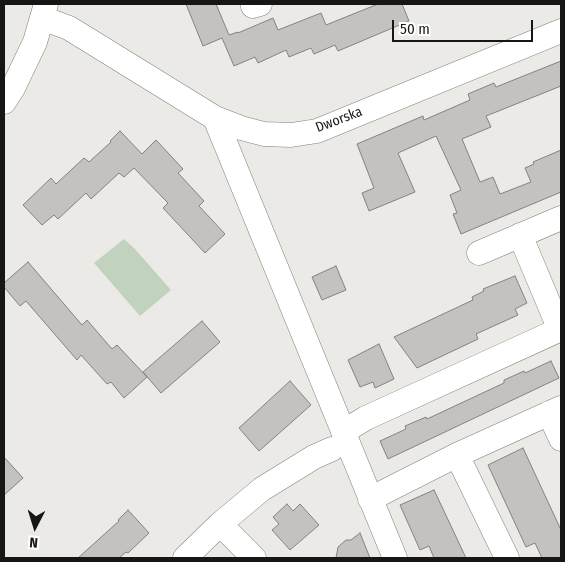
<!DOCTYPE html>
<html>
<head>
<meta charset="utf-8">
<style>
	body { margin:0 }
	#map { position:relative; width:565px; height:562px; overflow:hidden; background:#ebeae6; font-family:"Fira Sans Condensed",sans-serif }
	canvas { display:block }
	.frame { position:absolute; inset:0; border:5px solid #161615; pointer-events:none }
	.north { position:absolute; left:10px; top:502px; width:50px; height:50px; -webkit-text-stroke:4px #fff; paint-order:stroke; rotate:185deg; font-size:14px; font-weight:700; line-height:20px; text-align:center; color:#161615 }
	.north::after { content:''; display:block; margin:auto; width:18px; height:22px; background:#161615; clip-path:polygon(50% 0,100% 100%,50% 72%,0 100%) }
	.scale { position:absolute; left:392px; top:20px; width:141px; height:22px; box-sizing:border-box; border:2px solid #161615; border-top:0; padding-left:6px; font-size:15px; line-height:18px; white-space:nowrap; color:#161615; -webkit-text-stroke:4px #fff; paint-order:stroke }
</style>
</head>
<body>
<div id="map">
<canvas width="565" height="562"></canvas>
<div class="frame"></div>
<div class="north">N</div>
<div class="scale">50 m</div>
</div>
<script>
const ctx = document.querySelector('canvas').getContext('2d');
ctx.lineJoin = 'round';
function paint(path, color) { ctx.fillStyle = color; ctx.fill(path, 'evenodd'); }
const poly = rows => new Path2D(rows.map(r => 'M' + r).join(''));
function trace(path, color, width, dash) { ctx.strokeStyle = color; ctx.lineWidth = width; ctx.lineCap = dash ? 'butt' : 'round'; ctx.setLineDash(dash || []); ctx.stroke(path); }
function label(font, color, halo, rows, align = 'center') {
  ctx.font = font + ' "Fira Sans Condensed",sans-serif'; ctx.lineWidth = 4; ctx.setLineDash([]); ctx.textBaseline = 'middle'; ctx.strokeStyle = halo; ctx.fillStyle = color; for (const [text, x, y, turn = 0] of rows) {
    ctx.save(); ctx.translate(x, y); ctx.rotate((+turn || 0) * Math.PI / 180); ctx.textAlign = isNaN(turn) ? turn : align; if (halo) ctx.strokeText(text, 0, 0); ctx.fillText(text, 0, 0); ctx.restore();
  }
}
paint(poly([
	[124,239,135,249,171,290,140,316,94,263]
]), '#c1d3bf');
const building = poly([
	[186,4,216,4,229,35,238,32,238,33,273,18,278,30,321,13,326,25,378,4,402,4,409,21,338,51,335,45,314,54,311,48,289,57,286,50,258,63,255,57,234,66,222,38,203,46,186,4],
	[561,61,561,86,486,116,491,127,462,139,480,182,493,177,500,194,531,182,525,168,534,164,533,162,561,150,561,192,461,234,453,214,457,213,450,195,461,190,436,136,398,153,415,192,369,211,362,193,374,188,357,144,423,116,424,120,470,100,468,94,494,83,496,87,561,61],
	[120,131,142,154,156,140,183,169,178,173,204,201,199,206,225,234,205,253,163,208,168,203,134,168,124,177,119,173,91,199,86,193,58,219,54,215,42,225,23,205,51,178,56,184,84,158,89,162,111,142,110,141,120,131],
	[28,262,82,325,87,320,112,349,117,345,147,377,124,398,111,382,107,384,81,355,77,360,26,301,20,306,4,287,4,283,28,262],
	[336,266,346,290,322,300,312,277,336,266],
	[515,276,527,303,515,309,518,315,476,334,478,339,417,368,394,337,473,300,472,297,484,291,483,289,515,276],
	[202,321,220,342,161,393,143,372,202,321],
	[379,344,394,379,375,388,373,382,360,387,348,360,379,344],
	[551,361,559,378,388,459,380,441,406,429,405,426,426,417,427,419,504,383,504,380,513,376,524,371,525,373,551,361],
	[290,381,311,405,259,451,239,428,290,381],
	[523,448,561,530,561,558,542,558,535,543,526,547,488,465,523,448],
	[4,457,23,478,4,495,4,457],
	[434,490,443,509,466,558,434,558,429,546,420,550,400,505,434,490],
	[287,504,293,511,300,504,319,525,290,550,272,530,279,524,273,517,287,504],
	[128,510,149,533,128,553,126,552,119,558,78,558,119,521,118,520,128,510],
	[360,533,370,558,336,558,338,547,346,540,351,540,360,533]
]);
paint(building, '#c3c2be');
trace(building, '#83827e', 1);
const minor = poly([
	[253,6,260,4],
	[42,18,69,28,215,118,241,128,264,134,291,135,317,131,561,31],
	[4,102,13,88,35,42,46,4],
	[215,118,395,558],
	[520,235,560,330],
	[479,253,561,218],
	[549,413,561,439],
	[343,432,366,418,561,329],
	[457,455,507,558],
	[370,499,457,455,561,408],
	[220,524,254,558],
	[185,558,220,524,262,489,314,457,332,449]
]);
trace(minor, '#81807c', 25);
trace(minor, '#fff', 24);
label('14px', '#161615', '#fff', [
	["Dworska",339,120,-21]
]);
</script>
</body>
</html>
